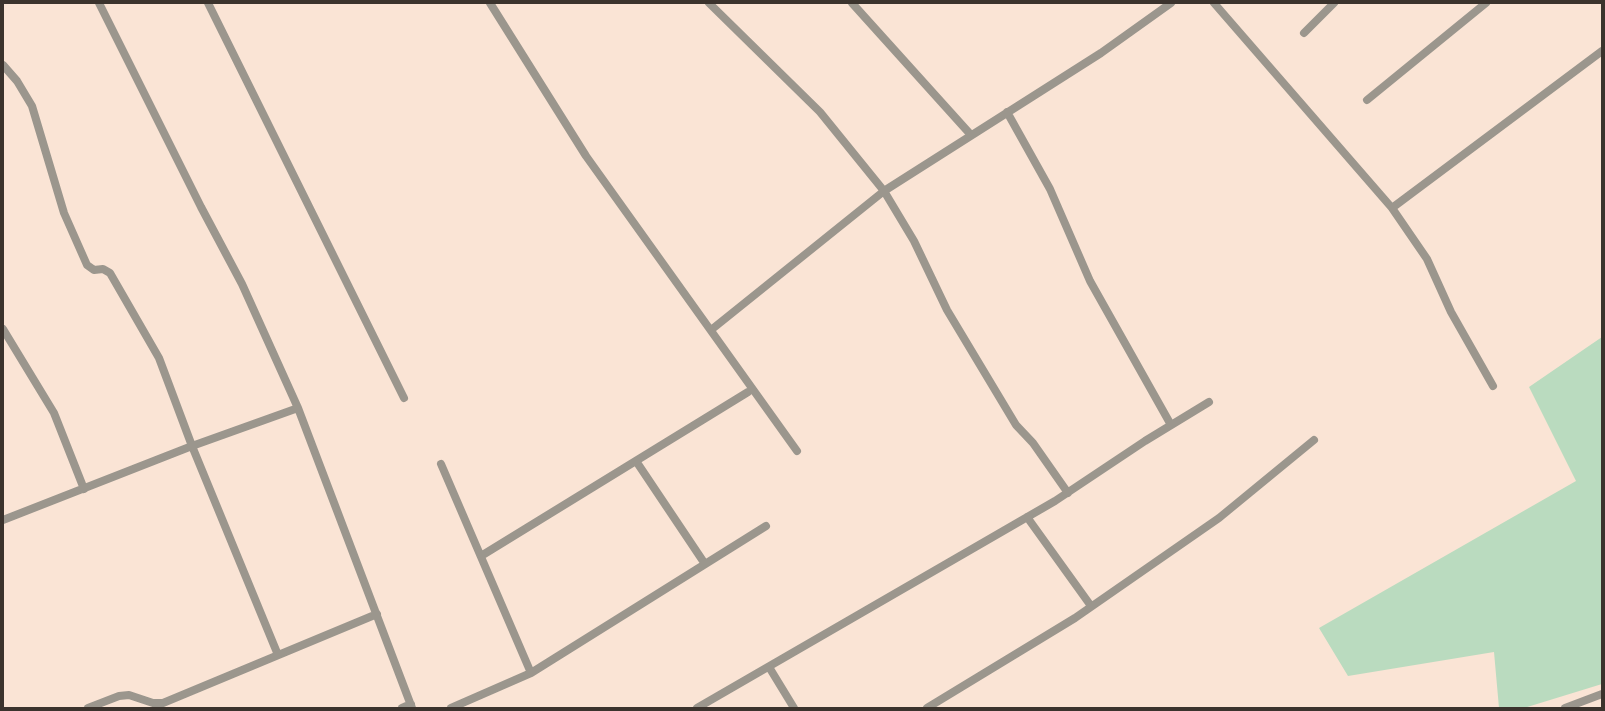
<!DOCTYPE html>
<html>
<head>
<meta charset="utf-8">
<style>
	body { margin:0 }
	#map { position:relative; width:1605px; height:711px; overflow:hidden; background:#fae4d5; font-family:Cabin,sans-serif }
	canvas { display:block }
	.frame { position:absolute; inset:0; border:4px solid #3b332d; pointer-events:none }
</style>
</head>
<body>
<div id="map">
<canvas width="1605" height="711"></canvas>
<div class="frame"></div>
</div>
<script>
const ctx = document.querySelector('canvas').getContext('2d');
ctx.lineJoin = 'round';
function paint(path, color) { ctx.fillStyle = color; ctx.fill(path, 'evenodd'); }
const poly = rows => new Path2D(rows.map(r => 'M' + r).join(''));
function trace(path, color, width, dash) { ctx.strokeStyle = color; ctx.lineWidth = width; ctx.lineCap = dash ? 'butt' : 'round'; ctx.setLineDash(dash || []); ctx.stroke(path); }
paint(poly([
	[1602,337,1602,684,1524,708,1499,708,1494,652,1348,676,1319,628,1576,481,1529,387]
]), '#badbbf');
trace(poly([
	[99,3,201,207,242,284,298,408,412,708],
	[208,3,404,398],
	[490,3,586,156,797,451],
	[709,3,820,112,884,191,914,241,947,310,1016,425,1033,443,1068,493],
	[852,3,971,135],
	[1214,3,1392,208,1602,51],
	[1304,33,1334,3],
	[3,65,17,81,32,106,64,213,87,265,94,270,103,269,110,273,159,358,192,446,278,655],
	[1367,100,1486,3],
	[1007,112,1050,189,1090,281,1171,425],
	[1392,208,1427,259,1451,312,1493,386],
	[3,329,54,413,84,489],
	[711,330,884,191,1101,53,1171,3],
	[636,461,705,564],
	[441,464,531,673],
	[1027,517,1091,606],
	[3,520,192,446,298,408],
	[481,556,748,392],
	[769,667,794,708],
	[88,708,119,696,129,695,153,703,163,703,377,614],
	[402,708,411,704],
	[451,708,531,673,766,526],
	[697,708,1055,501,1145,441,1209,402],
	[927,708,1075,618,1219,518,1314,440],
	[1565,708,1602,694]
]), '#9b968d', 8);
</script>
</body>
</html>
